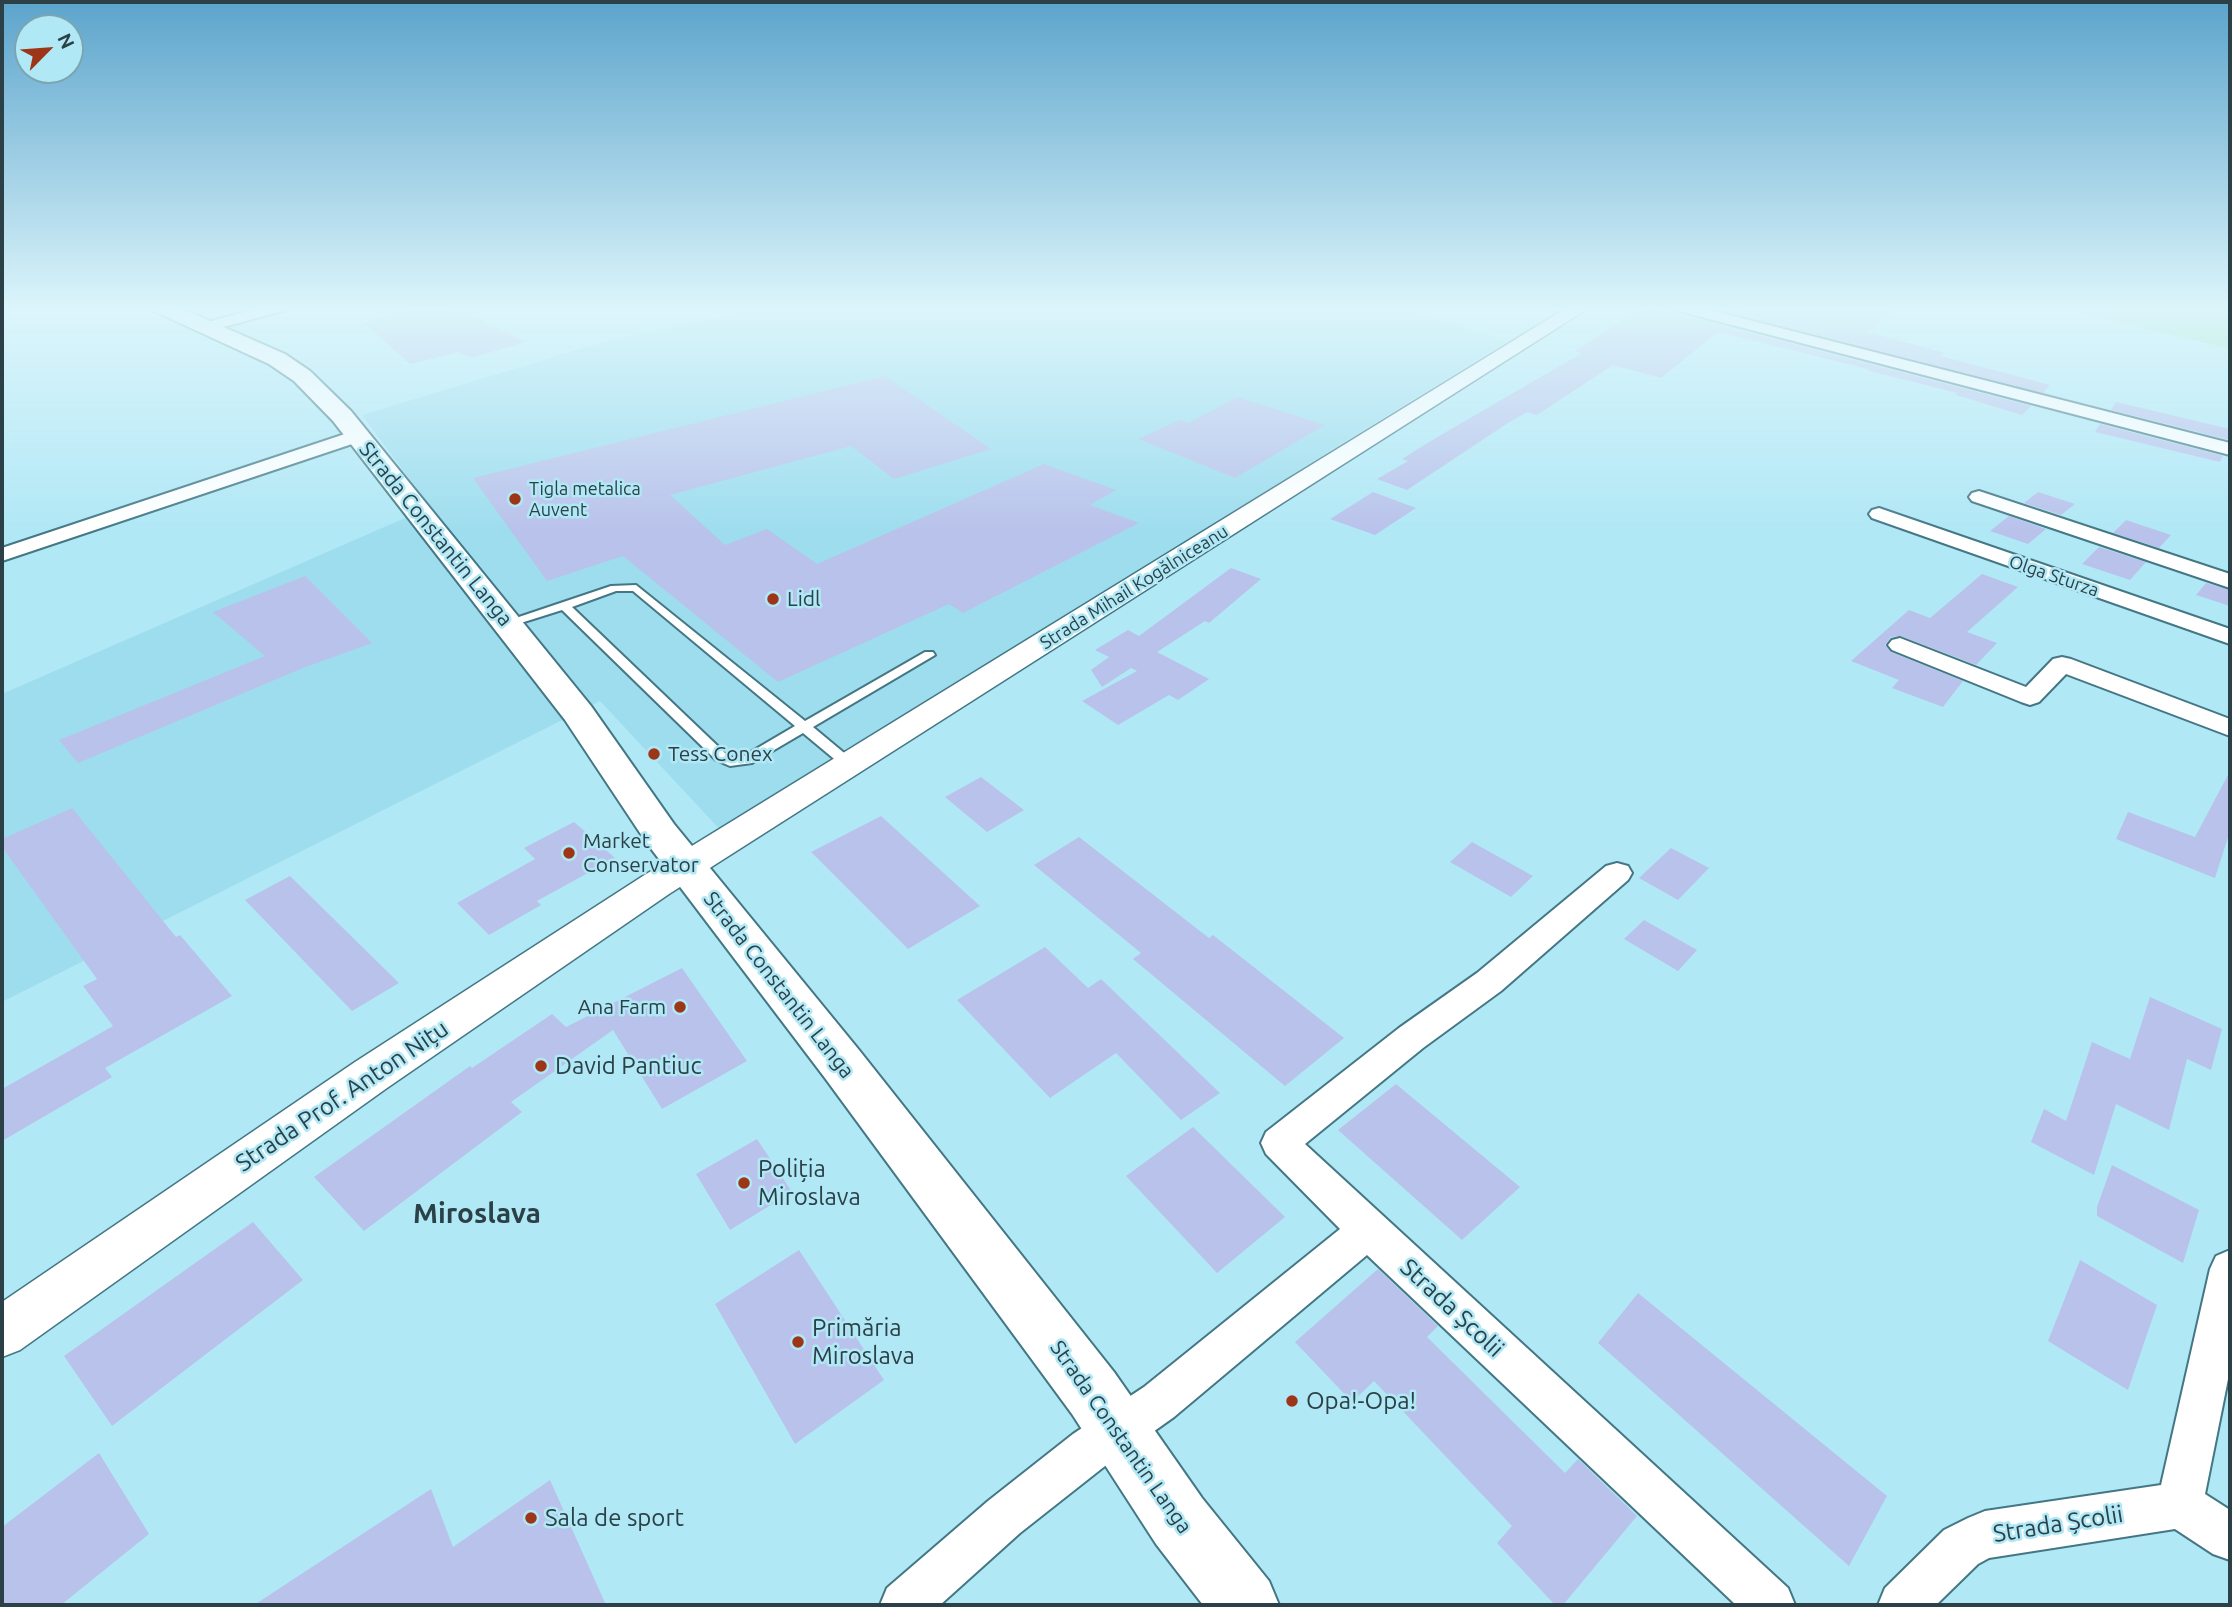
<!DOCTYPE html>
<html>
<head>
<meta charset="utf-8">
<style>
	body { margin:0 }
	#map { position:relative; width:2232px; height:1607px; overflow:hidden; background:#b1e8f6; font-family:Ubuntu,sans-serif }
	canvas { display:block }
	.frame { position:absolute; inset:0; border:4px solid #2b4147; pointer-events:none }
	.north { position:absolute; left:14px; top:14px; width:70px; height:70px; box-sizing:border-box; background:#b1e8f6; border:2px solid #7ba5b0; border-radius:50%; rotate:65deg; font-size:19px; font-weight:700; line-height:28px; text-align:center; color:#2b4147 }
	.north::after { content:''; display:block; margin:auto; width:24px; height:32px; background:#9d3619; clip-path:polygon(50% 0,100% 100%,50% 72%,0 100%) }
</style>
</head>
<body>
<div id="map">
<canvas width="2232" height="1607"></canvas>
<div class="frame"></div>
<div class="north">N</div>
</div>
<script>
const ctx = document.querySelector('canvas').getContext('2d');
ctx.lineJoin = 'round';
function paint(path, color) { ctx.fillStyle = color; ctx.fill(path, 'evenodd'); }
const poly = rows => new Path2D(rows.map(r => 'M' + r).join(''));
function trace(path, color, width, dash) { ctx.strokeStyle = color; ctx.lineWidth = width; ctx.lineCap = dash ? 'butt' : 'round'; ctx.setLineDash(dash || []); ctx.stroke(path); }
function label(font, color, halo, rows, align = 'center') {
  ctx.font = font + ' Ubuntu,sans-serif'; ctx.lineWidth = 5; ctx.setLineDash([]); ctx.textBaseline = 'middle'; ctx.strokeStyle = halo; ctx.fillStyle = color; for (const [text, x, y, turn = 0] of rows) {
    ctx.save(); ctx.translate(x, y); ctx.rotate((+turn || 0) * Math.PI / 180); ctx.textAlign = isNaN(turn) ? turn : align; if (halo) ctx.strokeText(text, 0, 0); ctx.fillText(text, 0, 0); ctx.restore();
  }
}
paint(poly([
	[765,307,1397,307,1508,341,1336,447,725,835,600,701,2,1002,2,694,430,507,362,415,603,342]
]), '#9eddee');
paint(poly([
	[2054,307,2230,307,2230,349]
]), '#97e2b2');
paint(poly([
	[422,307,437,307,454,315,464,312,526,342,471,358,459,352,410,364,364,323],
	[1643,307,1690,317,2031,406,2022,415,1956,395,1957,393,1866,370,1868,369,1718,332,1661,378,1613,365,1537,415,1527,412,1508,423,1407,490,1377,479,1408,461,1402,459,1434,439,1582,353,1575,351],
	[1750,307,1899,307,1868,332,1945,353,1941,356,2050,385,2043,393,1735,314],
	[885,376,991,449,894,479,851,446,670,495,725,545,767,529,817,564,1044,464,1116,490,1090,505,1139,523,963,613,949,604,778,682,623,556,547,581,473,478],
	[1237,397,1325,425,1235,478,1138,439,1180,420,1189,423],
	[2116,402,2230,429,2230,440,2111,410],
	[2100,424,2223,456,2220,462,2095,432],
	[1373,492,1416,508,1375,535,1330,519],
	[2038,492,2075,504,2061,515,2024,503],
	[2009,516,2046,529,2028,544,1990,531],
	[2126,520,2171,535,2159,548,2113,533],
	[2099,547,2146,562,2130,580,2082,564],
	[1231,568,1261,579,1209,623,1205,621,1157,652,1209,679,1178,700,1169,695,1118,725,1082,701,1137,671,1131,668,1102,687,1091,670,1109,657,1095,650,1128,630,1139,636],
	[1982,574,2018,587,1967,632,1997,643,1976,665,1901,636,1891,637,1885,645,1891,652,1963,681,1943,707,1892,688,1899,680,1851,661,1909,610,1930,618],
	[305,576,372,643,303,668,78,763,59,740,265,656,213,612],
	[2206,583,2230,590,2230,606,2196,595],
	[2230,771,2230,831,2215,878,2116,839,2128,812,2195,837],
	[981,777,1024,810,987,832,945,797],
	[72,808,176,937,180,935,232,996,105,1068,112,1077,2,1141,2,1089,113,1026,83,986,97,979,2,847,2,839],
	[881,816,980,906,908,949,811,852],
	[574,822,615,858,537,901,541,905,489,935,457,903,535,859,524,848],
	[1079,837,1209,938,1213,935,1344,1038,1285,1086,1133,959,1141,953,1034,865],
	[1472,842,1533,876,1511,897,1450,862],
	[1671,848,1709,868,1678,900,1639,878],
	[290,876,399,983,352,1011,245,900],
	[1644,920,1697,950,1678,971,1624,939],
	[1045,947,1088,988,1101,979,1220,1093,1181,1120,1116,1053,1050,1098,957,1000],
	[682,968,747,1061,662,1109,613,1030,511,1102,522,1112,364,1231,314,1177,470,1066,472,1068,552,1014,566,1027],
	[2150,997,2222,1029,2211,1070,2187,1059,2169,1130,2116,1104,2094,1175,2031,1142,2044,1109,2066,1121,2092,1042,2130,1059],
	[1396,1084,1520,1187,1462,1240,1338,1130],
	[1193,1127,1285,1217,1217,1273,1126,1176],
	[757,1139,792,1192,730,1230,696,1174],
	[2112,1165,2199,1210,2183,1263,2097,1216,2097,1207],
	[253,1222,303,1280,112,1426,64,1356],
	[799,1250,884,1380,795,1444,715,1304],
	[2080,1260,2157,1305,2128,1390,2048,1341],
	[1378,1269,1438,1326,1427,1337,1565,1473,1578,1459,1637,1516,1563,1605,1555,1605,1497,1543,1512,1526,1374,1381,1352,1402,1295,1342],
	[1638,1293,1887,1496,1849,1566,1598,1343],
	[99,1453,149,1534,61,1605,2,1605,2,1527],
	[550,1480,606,1605,254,1605,431,1489,453,1547]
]), '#b9c2eb');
const service = poly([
	[636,585,805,721,925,652,933,652,935,655,813,727,855,762,857,765,855,768,845,768,803,733,752,763,730,766,716,760,562,610,508,627,502,624,504,622,611,586,636,585],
	[616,591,633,591,795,726,744,756,732,758,726,754,572,607,616,591]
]);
const minor = poly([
	[264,307,289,307,286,310,205,332,197,327,200,324,264,307],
	[1672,307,1698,307,2230,443,2230,455,1675,310,1672,307],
	[357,430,366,436,364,440,2,561,2,548,357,430],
	[1979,491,2230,574,2230,588,1972,501,1969,497,1972,493,1979,491],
	[1879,508,2230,629,2230,644,1872,518,1869,514,1872,510,1879,508],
	[1900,638,2026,687,2053,659,2062,657,2071,659,2230,719,2230,736,2066,674,2039,702,2030,705,2021,702,1892,650,1888,645,1892,640,1900,638],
	[1617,863,1628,866,1632,873,1628,880,1501,991,1423,1048,1305,1144,1788,1588,1795,1605,1736,1605,1367,1255,1174,1417,1105,1466,1020,1533,940,1605,880,1605,887,1588,988,1501,1073,1434,1144,1387,1340,1229,1266,1154,1261,1143,1266,1132,1399,1028,1477,973,1606,866,1617,863],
	[2230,1250,2230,1369,2205,1494,2230,1510,2230,1560,2213,1554,2175,1529,1989,1558,1978,1564,1936,1605,1878,1605,1885,1588,1944,1530,1968,1518,1985,1511,2161,1485,2210,1269,2216,1256,2230,1250]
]);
const tertiary = poly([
	[1568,307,1590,307,669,894,387,1088,20,1350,2,1357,2,1302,355,1062,643,876,1568,307]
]);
const secondary = poly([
	[151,307,178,307,285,354,310,371,351,411,591,706,674,824,859,1050,1114,1372,1202,1498,1269,1581,1279,1605,1203,1605,1156,1544,1072,1414,825,1078,646,842,565,720,333,421,294,381,269,364,154,311,151,307]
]);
trace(service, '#447784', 4);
trace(minor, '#447784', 4);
trace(tertiary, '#447784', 3);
trace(secondary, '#447784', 4);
paint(service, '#fff');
paint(minor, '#fff');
paint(tertiary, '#fff');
paint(secondary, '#fff');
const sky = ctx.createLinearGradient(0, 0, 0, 532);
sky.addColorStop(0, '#5ca4cc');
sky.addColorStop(0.58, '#dcf5fb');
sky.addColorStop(1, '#dcf5fb00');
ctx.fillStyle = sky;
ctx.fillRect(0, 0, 2232, 532);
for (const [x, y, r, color] of [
	[515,499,7,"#9d3619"],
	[773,599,7,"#9d3619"],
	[654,754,7,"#9d3619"],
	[569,853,7,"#9d3619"],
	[680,1007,7,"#9d3619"],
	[541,1066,7,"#9d3619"],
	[744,1183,7,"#9d3619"],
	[798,1342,7,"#9d3619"],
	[1292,1401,7,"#9d3619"],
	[531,1518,7,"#9d3619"]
]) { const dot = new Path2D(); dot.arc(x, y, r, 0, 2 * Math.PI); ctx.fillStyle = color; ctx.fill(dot); trace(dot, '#b1e8f6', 2.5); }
label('18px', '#2b4147', '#b1e8f6', [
	["Tigla metalica",529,489],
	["Auvent",529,510]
], 'left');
label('18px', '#2b4147', '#b1e8f6', [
	["Olga Sturza",2054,576,19],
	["Strada Mihail Kogălniceanu",1134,587,-32]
]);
label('21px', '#2b4147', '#b1e8f6', [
	["Strada Constantin Langa",436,534,51],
	["Strada Constantin Langa",779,985,52],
	["Strada Constantin Langa",1121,1437,55]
]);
label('21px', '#2b4147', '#b1e8f6', [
	["Lidl",787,599],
	["Tess Conex",668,754],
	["Market",583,841],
	["Conservator",583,865],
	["Ana Farm",666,1007,"right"]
], 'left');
label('24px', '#2b4147', '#b1e8f6', [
	["David Pantiuc",555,1066],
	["Poliția",758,1169],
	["Miroslava",758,1197],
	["Primăria",812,1328],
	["Miroslava",812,1356],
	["Opa!-Opa!",1306,1401],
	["Sala de sport",545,1518]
], 'left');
label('24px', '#2b4147', '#b1e8f6', [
	["Strada Prof. Anton Nițu",342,1096,-34],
	["Strada Școlii",1452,1308,43],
	["Strada Școlii",2058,1524,-9]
]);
label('bold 28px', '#2b4147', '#b1e8f6', [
	["Miroslava",477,1214]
]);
</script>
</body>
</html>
